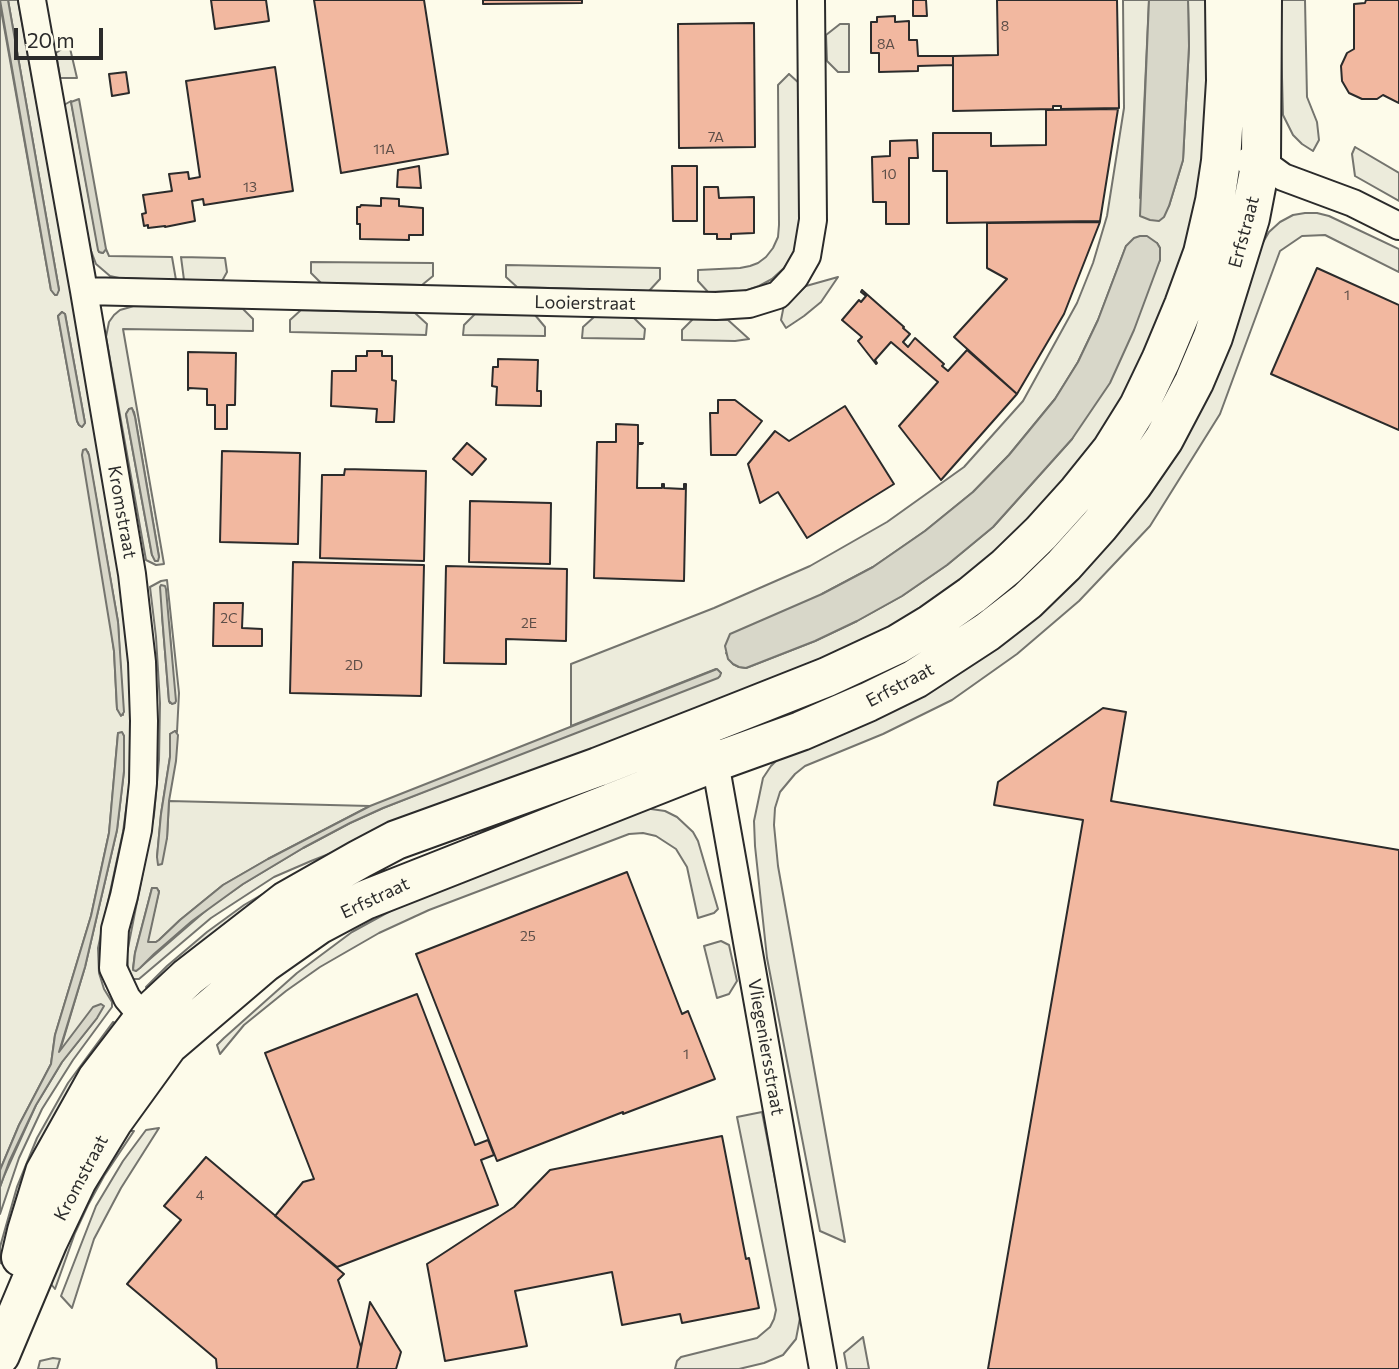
<!DOCTYPE html>
<html>
<head>
<meta charset="utf-8">
<style>
	body { margin:0 }
	#map { position:relative; width:1399px; height:1369px; overflow:hidden; background:#fdfbea; font-family:Commissioner,sans-serif }
	canvas { display:block }
	.scale { position:absolute; left:14px; top:28px; width:89px; height:32px; box-sizing:border-box; border:4px solid #2b2b2b; border-top:0; padding-left:9px; font-size:21px; line-height:24px; white-space:nowrap; color:#2b2b2b; -webkit-text-stroke:5px #fdfbea; paint-order:stroke }
</style>
</head>
<body>
<div id="map">
<canvas width="1399" height="1369"></canvas>
<div class="scale">20 m</div>
</div>
<script>
const ctx = document.querySelector('canvas').getContext('2d');
ctx.lineJoin = 'round';
function paint(path, color) { ctx.fillStyle = color; ctx.fill(path, 'evenodd'); }
const poly = rows => new Path2D(rows.map(r => 'M' + r).join(''));
function trace(path, color, width, dash) { ctx.strokeStyle = color; ctx.lineWidth = width; ctx.lineCap = dash ? 'butt' : 'round'; ctx.setLineDash(dash || []); ctx.stroke(path); }
function label(font, color, halo, rows, align = 'center') {
  ctx.font = font + ' Commissioner,sans-serif'; ctx.lineWidth = 5; ctx.setLineDash([]); ctx.textBaseline = 'middle'; ctx.strokeStyle = halo; ctx.fillStyle = color; for (const [text, x, y, turn = 0] of rows) {
    ctx.save(); ctx.translate(x, y); ctx.rotate((+turn || 0) * Math.PI / 180); ctx.textAlign = isNaN(turn) ? turn : align; if (halo) ctx.strokeText(text, 0, 0); ctx.fillText(text, 0, 0); ctx.restore();
  }
}
const green = poly([
	[8,0,18,0,108,496,129,645,132,717,130,781,123,832,98,948,99,973,104,989,112,1002,112,1007,73,1060,42,1109,19,1158,0,1214,0,1187,4,1176,36,1105,62,1062,97,1018,72,1036,59,1054,85,967,117,830,124,771,124,736,122,733,118,733,109,833,91,916,55,1035,51,1064,19,1125,0,1170,0,4,51,290,55,295,59,290,8,0],
	[62,312,65,314,85,423,82,427,79,425,77,421,58,316,62,312],
	[88,452,118,622,123,715,117,709,114,651,88,452],
	[1123,0,1149,0,1140,198,1169,206,1183,160,1189,46,1188,0,1208,0,1209,90,1202,183,1180,272,1136,376,1107,424,1074,469,1038,512,998,551,955,586,860,646,311,861,274,877,211,918,139,979,132,979,128,971,127,953,154,815,159,760,160,703,156,637,150,587,161,581,167,580,179,693,177,732,175,731,170,734,170,757,161,814,157,857,167,838,169,801,370,806,268,859,223,885,180,920,159,940,156,942,147,942,159,891,152,888,135,953,133,968,136,971,210,907,243,884,303,848,350,823,383,808,721,673,716,669,571,726,571,664,714,608,810,566,887,522,964,467,1023,401,1077,303,1093,263,1107,216,1124,108,1123,0],
	[1157,243,1160,248,1160,260,1072,439,993,527,947,565,902,596,857,621,815,641,746,668,739,667,733,664,726,653,822,594,873,567,925,531,973,492,1009,455,1055,399,1078,362,1098,320,1126,246,1157,243],
	[162,615,169,623,175,703,170,703,169,701,162,615],
	[1280,0,1305,0,1307,97,1317,122,1319,140,1313,151,1302,144,1293,135,1283,115,1280,0],
	[840,24,849,24,849,72,838,72,827,61,826,35,840,24],
	[69,44,77,78,60,78,56,53,69,44],
	[789,74,800,84,800,224,798,240,793,255,784,268,772,279,759,286,744,291,708,292,698,281,698,270,740,268,750,266,758,263,766,257,773,248,778,237,779,225,778,85,789,74],
	[71,101,99,252,103,253,106,249,109,256,172,257,176,280,119,278,110,276,96,264,90,248,64,105,71,101],
	[1355,147,1399,173,1399,201,1355,176,1352,154,1355,147],
	[1305,213,1317,213,1329,216,1399,249,1399,272,1325,235,1302,236,1280,251,1220,414,1150,526,1079,601,1017,654,952,700,883,734,805,766,795,774,780,792,775,808,774,825,778,866,845,1242,820,1231,767,958,755,846,754,821,763,778,771,766,780,757,1056,597,1269,232,1280,222,1293,215,1305,213],
	[181,257,225,258,227,272,222,281,184,280,181,257],
	[311,262,433,263,433,276,422,285,321,283,311,273,311,262],
	[506,265,660,268,660,279,649,291,517,287,506,277,506,265],
	[838,277,821,302,804,316,786,328,781,320,784,305,806,286,838,277],
	[134,306,243,309,253,319,253,331,123,329,164,564,156,565,146,560,106,337,109,322,114,315,120,310,134,306],
	[129,409,132,409,134,412,135,417,159,557,152,555,126,414,129,409],
	[301,310,415,313,427,324,426,335,290,332,290,320,301,310],
	[475,314,535,315,545,327,545,336,463,335,464,325,475,314],
	[594,317,633,317,645,329,644,339,582,338,583,327,594,317],
	[693,319,728,320,749,339,735,341,682,340,682,330,693,319],
	[637,809,651,809,665,811,677,817,693,832,698,841,718,909,714,913,698,918,687,867,676,849,656,836,643,833,629,834,429,910,379,933,320,967,286,991,244,1025,220,1054,217,1045,224,1038,297,973,352,932,414,898,637,809],
	[280,884,147,989,146,987,167,966,207,932,244,905,280,884],
	[721,941,729,945,737,981,729,994,717,998,704,946,721,941],
	[113,1022,115,1023,116,1035,11,1266,0,1263,0,1247,17,1187,37,1138,68,1083,113,1022],
	[762,1112,799,1301,800,1318,796,1339,783,1355,764,1363,739,1369,675,1369,677,1361,681,1357,757,1338,770,1327,774,1319,776,1310,737,1117,762,1112],
	[159,1128,121,1188,94,1239,72,1308,61,1296,96,1206,123,1161,146,1130,159,1128],
	[116,1131,134,1131,104,1176,88,1205,75,1233,55,1289,43,1274,116,1131],
	[863,1337,869,1369,847,1369,844,1353,863,1337],
	[53,1358,60,1359,57,1369,38,1369,40,1361,53,1358]
]);
paint(green, '#ecebdb');
trace(green, '#74746e', 2);
const water = poly([
	[0,0,8,0,59,290,57,295,55,295,51,290,0,0],
	[1149,0,1188,0,1189,46,1183,160,1169,206,1164,217,1159,221,1150,220,1140,216,1149,0],
	[79,99,106,249,103,253,99,252,98,250,71,102,79,99],
	[1140,236,1147,236,1157,243,1160,248,1160,260,1134,330,1110,383,1072,439,993,527,947,565,902,596,857,621,815,641,746,668,739,667,733,664,728,659,725,646,730,634,822,594,873,567,925,531,973,492,1009,455,1055,399,1078,362,1098,320,1126,246,1134,238,1140,236],
	[62,312,65,314,85,423,82,427,79,425,77,421,58,316,62,312],
	[132,408,135,417,159,557,158,561,155,561,152,555,126,414,129,409,132,408],
	[86,449,89,455,118,622,124,712,121,716,117,709,114,651,82,455,83,450,86,449],
	[161,585,165,586,166,589,169,623,176,701,175,703,172,704,169,701,162,615,160,587,161,585],
	[717,669,721,673,720,676,718,678,383,808,350,823,303,848,243,884,192,921,154,954,140,968,136,971,133,970,135,953,152,888,157,888,159,892,148,942,156,942,159,940,180,920,223,885,268,859,370,806,717,669],
	[175,731,178,735,176,761,169,801,167,838,163,859,162,864,158,865,157,857,161,814,170,757,170,734,175,731],
	[122,732,124,736,124,771,117,830,85,967,59,1052,93,1007,101,1004,104,1006,97,1018,62,1062,36,1105,9,1162,0,1187,0,1170,19,1125,51,1064,55,1035,91,916,109,833,118,733,122,732]
]);
paint(water, '#d8d7c9');
trace(water, '#74746e', 2);
const building = poly([
	[211,0,266,0,269,21,215,29,211,0],
	[314,0,424,0,448,154,341,173,314,0],
	[483,0,582,0,582,3,483,4,483,0],
	[913,0,926,0,927,16,913,16,913,0],
	[997,0,1117,0,1119,108,1061,109,1061,106,1053,106,1053,109,953,111,953,56,998,55,997,0],
	[1366,0,1399,0,1399,103,1383,95,1377,99,1362,99,1349,93,1342,81,1341,66,1347,53,1354,49,1354,4,1365,3,1366,0],
	[895,16,895,22,909,21,909,40,917,40,918,56,953,56,953,65,918,66,918,71,879,72,879,53,871,53,871,22,877,22,877,17,895,16],
	[754,23,755,147,679,148,678,24,754,23],
	[275,67,293,191,204,205,203,199,192,201,195,221,165,227,165,226,148,228,148,225,144,226,142,214,146,213,143,195,172,191,169,174,188,172,189,179,200,177,186,81,275,67],
	[126,72,129,93,112,96,109,74,126,72],
	[1118,109,1100,221,947,223,947,171,933,171,933,133,991,133,991,146,1046,145,1046,110,1118,109],
	[917,140,918,158,909,158,909,224,886,224,886,202,873,202,872,157,890,156,890,141,917,140],
	[419,166,421,188,397,187,398,170,419,166],
	[672,166,697,166,697,221,673,221,672,166],
	[704,187,718,187,719,198,754,197,754,233,731,234,731,239,717,239,717,234,704,234,704,187],
	[381,198,399,199,399,206,423,208,423,235,409,235,409,240,360,239,360,224,357,224,357,207,360,207,361,205,381,206,381,198],
	[1100,222,1064,314,1017,394,954,337,1007,279,987,268,987,223,1100,222],
	[1317,268,1399,305,1399,430,1271,374,1317,268],
	[862,290,904,327,903,328,910,334,903,342,908,347,915,338,944,364,942,366,948,371,967,350,1017,394,941,480,899,426,938,382,891,342,875,360,877,363,876,364,858,341,862,337,842,320,859,300,861,302,866,296,861,292,862,290],
	[367,351,382,351,382,356,392,356,392,380,396,381,394,422,376,422,377,409,331,406,332,371,356,371,356,356,367,356,367,351],
	[188,352,236,353,235,405,227,405,227,429,215,429,215,405,207,405,207,389,189,388,188,390,188,352],
	[498,359,538,360,537,391,541,391,541,406,496,405,497,387,492,386,493,367,498,367,498,359],
	[718,400,735,400,762,421,736,455,711,455,710,413,718,413,718,400],
	[845,406,894,484,807,538,778,492,760,503,748,464,775,431,789,441,845,406],
	[616,424,638,425,638,443,643,443,642,444,638,444,637,488,662,488,662,484,664,484,664,488,684,489,684,484,686,484,684,581,594,578,597,442,616,442,616,424],
	[467,443,486,459,472,475,453,459,467,443],
	[222,451,300,453,298,544,220,542,222,451],
	[345,469,426,471,424,561,320,558,322,475,344,475,345,469],
	[470,501,551,503,550,564,469,562,470,501],
	[293,562,424,565,421,696,290,693,293,562],
	[446,566,567,569,566,641,506,639,506,664,444,663,446,566],
	[214,603,243,603,242,628,262,629,262,646,213,646,214,603],
	[1103,708,1126,712,1111,801,1399,850,1399,1369,988,1369,1083,820,994,805,998,782,1103,708],
	[627,872,682,1014,688,1011,715,1079,623,1114,623,1112,497,1161,416,954,627,872],
	[417,994,475,1145,488,1140,494,1155,481,1160,498,1205,337,1267,275,1216,303,1182,314,1179,265,1053,417,994],
	[722,1136,746,1259,749,1258,759,1308,682,1323,680,1314,622,1325,612,1272,515,1291,527,1346,445,1361,427,1264,514,1207,550,1170,722,1136],
	[206,1157,344,1274,338,1280,361,1347,357,1369,217,1369,216,1359,127,1284,181,1220,164,1206,206,1157],
	[370,1302,401,1352,396,1369,357,1369,370,1302]
]);
paint(building, '#f2b8a0');
trace(building, '#2b2b2b', 2);
const street = poly([
	[32,0,84,291,132,574,142,662,144,721,143,783,138,830,124,896,115,929,113,968,127,998,154,1030],
	[1248,161,1261,161,1283,177,1353,203,1399,226],
	[84,291,716,306,749,304,778,295,795,277,807,256,813,220,811,0],
	[710,748,715,762,823,1369]
]);
const secondary = poly([
	[21,1257,27,1231,45,1172,97,1079,143,1019,188,977,286,901,360,859,396,840,598,767,703,726,827,677,898,644,931,624,972,595,1006,567,1041,533,1078,492,1111,451,1139,406,1161,360,1184,305,1203,253,1215,201,1221,161,1226,81,1225,0],
	[0,1355,48,1241,77,1180,113,1121,168,1045,264,963,318,925,365,900,715,762,801,731,868,702,915,679,987,632,1027,601,1064,565,1099,526,1133,484,1164,439,1194,382,1213,337,1250,218,1261,161,1262,0]
]);
trace(street, '#2b2b2b', 30);
trace(secondary, '#2b2b2b', 42);
trace(street, '#fdfbea', 26);
trace(secondary, '#fdfbea', 38);
label('14px', '#5d4e48', null, [
	["8",1005,26],
	["8A",886,44],
	["7A",716,137],
	["11A",384,149],
	["10",889,174],
	["13",250,187],
	["1",1347,295],
	["2C",229,618],
	["2E",529,623],
	["2D",354,665],
	["25",528,936],
	["1",686,1054],
	["4",200,1195]
]);
label('18px', '#2b2b2b', '#fdfbea', [
	["Erfstraat",1244,232,-75],
	["Looierstraat",585,303,1],
	["Kromstraat",122,512,80],
	["Erfstraat",900,685,-28],
	["Erfstraat",375,898,-25],
	["Vliegeniersstraat",766,1047,80],
	["Kromstraat",81,1178,-62]
]);
</script>
</body>
</html>
